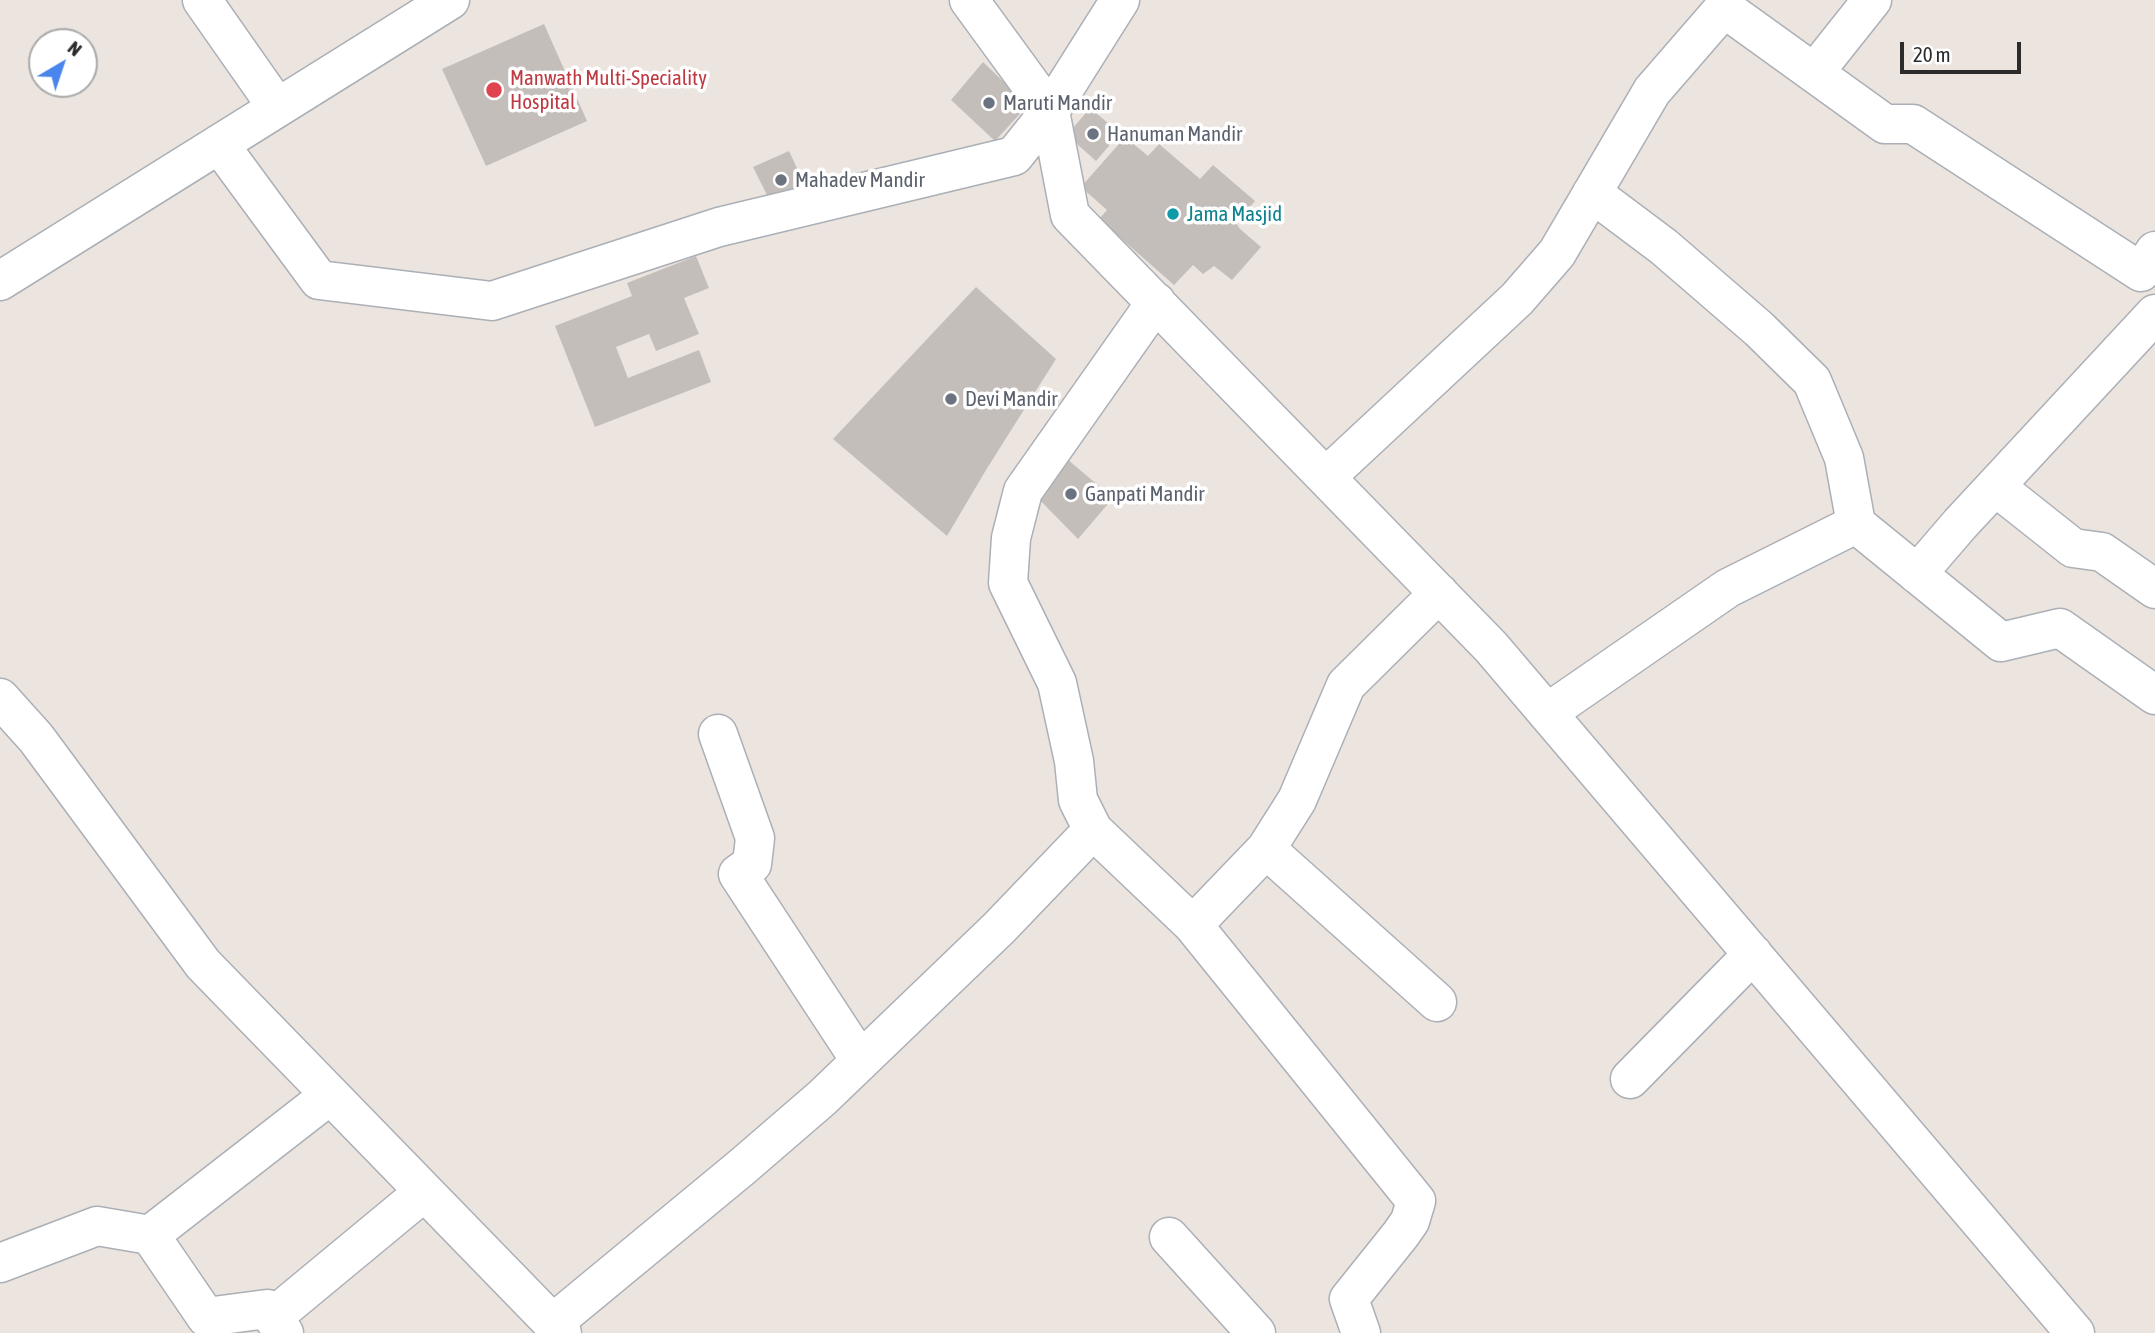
<!DOCTYPE html>
<html>
<head>
<meta charset="utf-8">
<style>
	body { margin:0 }
	#map { position:relative; width:2155px; height:1333px; overflow:hidden; background:#ece4de; font-family:"Asap Condensed",sans-serif }
	canvas { display:block }
	.north { position:absolute; left:28px; top:28px; width:70px; height:70px; box-sizing:border-box; background:#fff; border:2px solid #aaa; border-radius:50%; rotate:39deg; font-size:19px; font-weight:700; line-height:28px; text-align:center; color:#2b2b2b }
	.north::after { content:''; display:block; margin:auto; width:24px; height:32px; background:#4a85ed; clip-path:polygon(50% 0,100% 100%,50% 72%,0 100%) }
	.scale { position:absolute; left:1900px; top:42px; width:121px; height:32px; box-sizing:border-box; border:4px solid #2b2b2b; border-top:0; padding-left:9px; font-size:21px; line-height:24px; white-space:nowrap; color:#2b2b2b; -webkit-text-stroke:5px #fff; paint-order:stroke }
</style>
</head>
<body>
<div id="map">
<canvas width="2155" height="1333"></canvas>
<div class="north">N</div>
<div class="scale">20 m</div>
</div>
<script>
const ctx = document.querySelector('canvas').getContext('2d');
ctx.lineJoin = 'round';
function paint(path, color) { ctx.fillStyle = color; ctx.fill(path, 'evenodd'); }
const poly = rows => new Path2D(rows.map(r => 'M' + r).join(''));
function trace(path, color, width, dash) { ctx.strokeStyle = color; ctx.lineWidth = width; ctx.lineCap = dash ? 'butt' : 'round'; ctx.setLineDash(dash || []); ctx.stroke(path); }
function label(font, color, halo, rows, align = 'center') {
  ctx.font = font + ' "Asap Condensed",sans-serif'; ctx.lineWidth = 7; ctx.setLineDash([]); ctx.textBaseline = 'middle'; ctx.strokeStyle = halo; ctx.fillStyle = color; for (const [text, x, y, turn = 0] of rows) {
    ctx.save(); ctx.translate(x, y); ctx.rotate((+turn || 0) * Math.PI / 180); ctx.textAlign = isNaN(turn) ? turn : align; if (halo) ctx.strokeText(text, 0, 0); ctx.fillText(text, 0, 0); ctx.restore();
  }
}
paint(poly([
	[544,24,587,121,486,166,442,69],
	[983,62,1028,105,995,141,951,100],
	[1090,108,1120,133,1096,161,1067,135],
	[1125,137,1148,156,1159,144,1200,179,1213,165,1255,201,1236,223,1240,229,1261,247,1232,280,1214,266,1203,274,1193,265,1174,285,1099,219,1107,210,1081,187],
	[789,151,808,192,773,207,753,167],
	[696,256,709,288,684,298,699,334,656,351,649,334,616,347,628,378,699,350,711,382,595,427,555,326,632,296,627,283],
	[976,287,1056,359,986,470,947,536,833,439],
	[1060,453,1113,498,1078,539,1029,489]
]), '#c4bebb');
const minor = poly([
	[202,0,277,107],
	[969,0,1050,111,1070,215,1491,647,2075,1333],
	[1814,73,1872,0],
	[219,144,319,280,492,301,719,227,1014,156,1050,111,1120,0],
	[0,281,450,0],
	[1156,302,1023,491,1011,538,1008,583,1057,683,1074,761,1078,800,1093,830,1193,925,1416,1201,1410,1221,1401,1234,1349,1299,1361,1333],
	[1326,477,1517,299,1557,253,1652,91,1724,8,1885,124,1913,124,2141,272,2155,251],
	[1996,487,2073,548,2102,552,2155,589],
	[1856,524,2001,642,2060,628,2155,695],
	[1917,574,1960,524,2155,314],
	[0,698,36,738,203,964,562,1333],
	[1547,713,1728,588,1856,524,1844,458,1812,381,1759,329,1664,247,1592,193],
	[718,734,755,838,752,864,738,874,860,1060],
	[1266,849,1437,1002],
	[1193,925,1266,849,1297,800,1346,685,1439,593],
	[1630,1079,1753,954],
	[1169,1237,1256,1333],
	[0,1263,97,1226,150,1235],
	[273,1317,424,1192],
	[552,1324,742,1167,822,1098,999,928,1093,830],
	[284,1333,267,1309,206,1317,150,1235,330,1095]
]);
trace(minor, '#abafb6', 41);
trace(minor, '#fff', 38);
for (const [x, y, r, color] of [
	[494,90,9,"#e0444e"],
	[989,103,7,"#6b7280"],
	[1093,134,7,"#6b7280"],
	[781,180,7,"#6b7280"],
	[1173,214,7,"#0f9aa8"],
	[951,399,7,"#6b7280"],
	[1071,494,7,"#6b7280"]
]) { const dot = new Path2D(); dot.arc(x, y, r, 0, 2 * Math.PI); ctx.fillStyle = color; ctx.fill(dot); trace(dot, '#fff', 2.5); }
label('21px', '#be3a42', '#fff', [
	["Manwath Multi-Speciality",510,78],
	["Hospital",510,102]
], 'left');
label('21px', '#5b616d', '#fff', [
	["Maruti Mandir",1003,103],
	["Hanuman Mandir",1107,134],
	["Mahadev Mandir",795,180],
	["Devi Mandir",965,399],
	["Ganpati Mandir",1085,494]
], 'left');
label('21px', '#0d838f', '#fff', [
	["Jama Masjid",1187,214]
], 'left');
</script>
</body>
</html>
